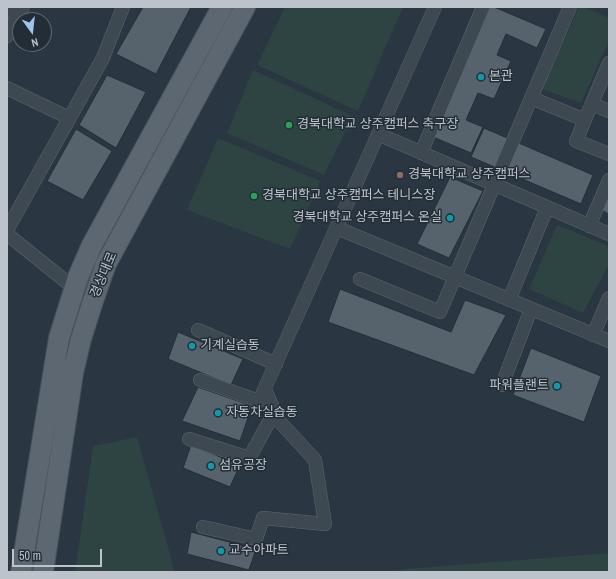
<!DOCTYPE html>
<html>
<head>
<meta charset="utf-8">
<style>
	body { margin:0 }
	#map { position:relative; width:616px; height:579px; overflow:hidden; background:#2a3641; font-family:"Archivo Narrow",sans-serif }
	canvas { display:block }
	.frame { position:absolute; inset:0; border:8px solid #bcc3cb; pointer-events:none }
	.north { position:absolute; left:12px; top:12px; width:40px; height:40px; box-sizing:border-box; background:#232d36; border:1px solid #606972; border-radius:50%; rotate:165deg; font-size:11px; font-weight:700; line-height:16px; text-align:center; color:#bcc3cb }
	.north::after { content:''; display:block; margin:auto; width:14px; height:18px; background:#9ec5ee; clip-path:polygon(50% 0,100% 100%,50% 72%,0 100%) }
	.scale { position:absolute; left:12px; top:549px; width:90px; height:18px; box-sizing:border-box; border:2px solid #bcc3cb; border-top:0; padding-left:5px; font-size:12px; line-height:14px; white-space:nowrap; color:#bcc3cb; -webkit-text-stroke:3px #232d36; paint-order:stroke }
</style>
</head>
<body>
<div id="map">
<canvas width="616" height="579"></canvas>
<div class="frame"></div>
<div class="north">N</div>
<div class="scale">50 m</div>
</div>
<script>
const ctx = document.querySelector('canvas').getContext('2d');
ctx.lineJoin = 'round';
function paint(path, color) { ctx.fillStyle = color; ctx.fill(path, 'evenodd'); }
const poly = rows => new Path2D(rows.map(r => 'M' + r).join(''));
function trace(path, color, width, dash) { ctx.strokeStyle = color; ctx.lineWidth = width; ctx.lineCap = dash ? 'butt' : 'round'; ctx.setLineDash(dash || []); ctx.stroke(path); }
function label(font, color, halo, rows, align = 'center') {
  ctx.font = font + ' "Archivo Narrow","Noto Sans KR",sans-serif'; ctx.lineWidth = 3; ctx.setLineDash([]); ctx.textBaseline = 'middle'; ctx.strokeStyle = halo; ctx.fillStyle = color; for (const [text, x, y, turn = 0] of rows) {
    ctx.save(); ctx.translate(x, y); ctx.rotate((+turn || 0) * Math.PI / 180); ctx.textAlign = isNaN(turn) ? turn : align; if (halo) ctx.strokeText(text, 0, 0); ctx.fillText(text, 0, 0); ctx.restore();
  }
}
paint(poly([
	[285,7,403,7,358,111,257,65],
	[579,7,585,7,609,18,609,41,581,103,542,89],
	[253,70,353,116,324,175,227,133],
	[218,138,320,181,290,249,187,210],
	[557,225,609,246,609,264,583,313,529,289],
	[137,437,175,572,75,572,93,446],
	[609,553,609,572,389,572,405,569]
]), '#2d4443');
const building = poly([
	[143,7,191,7,156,74,116,54,143,7],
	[489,7,494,7,546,29,537,48,506,34,497,55,511,61,494,99,478,93,466,120,483,127,471,153,433,137,489,7],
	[107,75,146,92,116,148,79,125,107,75],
	[484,128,593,175,581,204,471,157,484,128],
	[76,129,112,151,83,200,47,181,76,129],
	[450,177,483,191,449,258,417,244,450,177],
	[609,185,609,214,599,209,609,185],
	[340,289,451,332,465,300,506,315,474,375,328,322,340,289],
	[178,332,243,359,231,385,168,359,178,332],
	[531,348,601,376,584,422,513,395,531,348],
	[198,387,252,406,240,441,182,421,198,387],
	[191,445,240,465,230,487,183,468,191,445],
	[191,532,256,549,249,570,187,554,191,532]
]);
paint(building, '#56636d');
trace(building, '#252f38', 1);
const street = poly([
	[7,9,18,15],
	[7,36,23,7],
	[609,63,576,141,609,154],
	[7,88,69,118],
	[531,98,585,120],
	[592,104,609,111],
	[378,134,609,234],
	[421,153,483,7],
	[589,226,609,180],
	[337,228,609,341],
	[7,230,103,58,123,7],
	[7,234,74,288],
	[360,279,440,312,570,7],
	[509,300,547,208],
	[198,330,276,364],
	[593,335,609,298],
	[200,380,259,401,435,7],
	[502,385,531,309],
	[189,439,249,458,275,411],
	[203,527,256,539,263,518,325,524,315,460,279,421,265,390]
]);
const primary = poly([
	[21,572,59,338,78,277,92,245,222,7],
	[43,572,73,373,81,339,93,301,106,264,245,7]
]);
trace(street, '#5d666e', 14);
trace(primary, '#48515a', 22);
trace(street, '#3e4851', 13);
trace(primary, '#5d6771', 20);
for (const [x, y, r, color] of [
	[481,77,4,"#0f9aa8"],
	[289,125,4,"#2e9e5b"],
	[400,175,4,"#8d6e63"],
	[254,196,4,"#2e9e5b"],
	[450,218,4,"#0f9aa8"],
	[192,346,4,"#0f9aa8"],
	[557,386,4,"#0f9aa8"],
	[218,413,4,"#0f9aa8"],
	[211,466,4,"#0f9aa8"],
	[221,551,4,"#0f9aa8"]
]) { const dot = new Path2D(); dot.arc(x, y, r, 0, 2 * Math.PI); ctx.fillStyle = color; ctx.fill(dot); trace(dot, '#232d36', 1.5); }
label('13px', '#bcc3cb', '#232d36', [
	["본관",489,77],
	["경북대학교 상주캠퍼스 축구장",297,125],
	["경북대학교 상주캠퍼스",408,175],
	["경북대학교 상주캠퍼스 테니스장",262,196],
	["경북대학교 상주캠퍼스 온실",442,218,"right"],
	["기계실습동",200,346],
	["파워플랜트",549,386,"right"],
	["자동차실습동",226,413],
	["섬유공장",219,466],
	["교수아파트",229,551]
], 'left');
label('13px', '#bcc3cb', '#232d36', [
	["경상대로",104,275,-67]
]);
</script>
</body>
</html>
